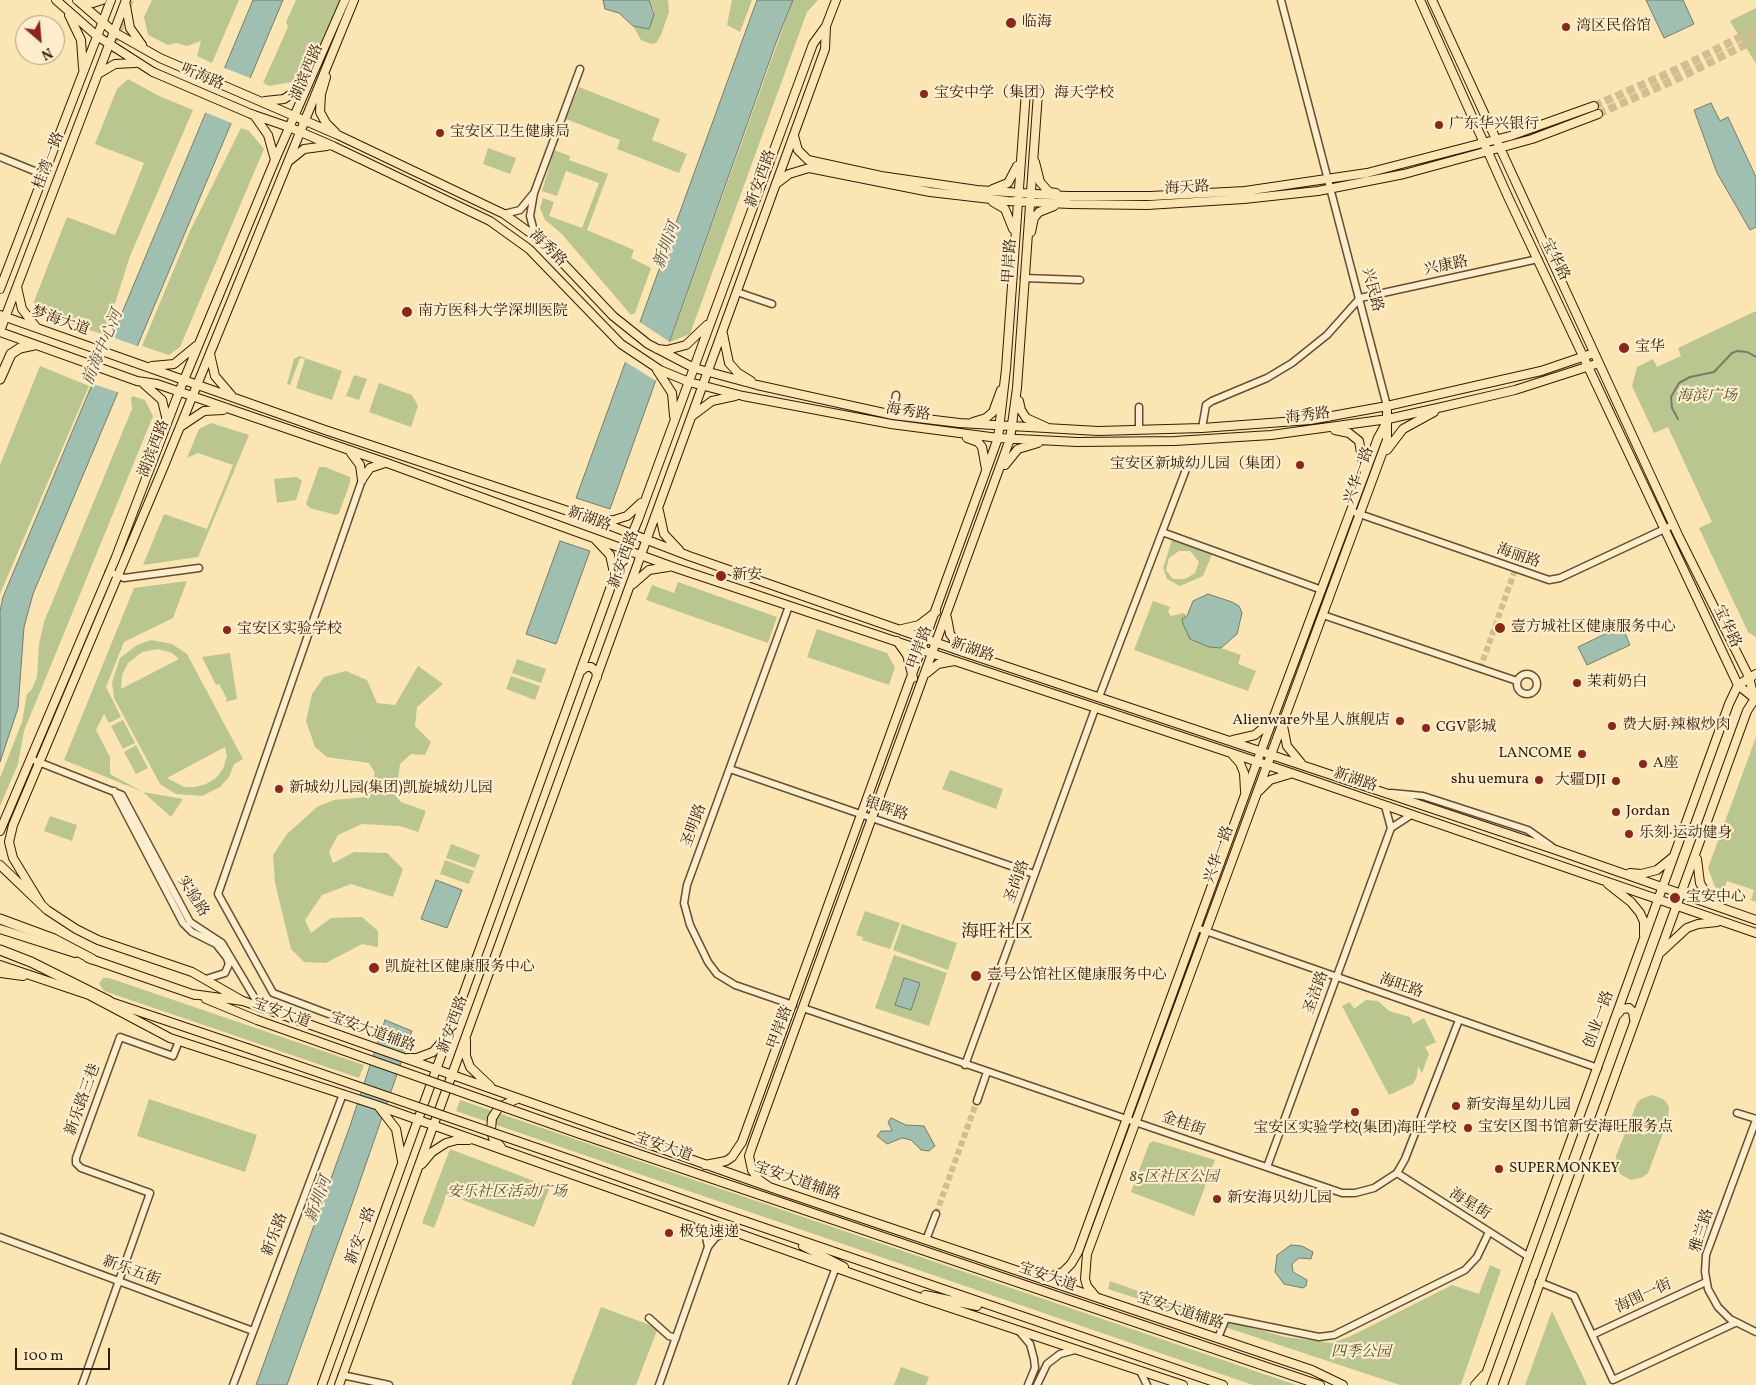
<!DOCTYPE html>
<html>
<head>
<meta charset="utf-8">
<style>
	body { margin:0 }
	#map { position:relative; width:1756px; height:1385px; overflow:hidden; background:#fbe5b2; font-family:Vollkorn,serif }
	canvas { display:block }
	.north { position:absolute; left:15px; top:15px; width:50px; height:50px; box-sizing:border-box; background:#fceecd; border:1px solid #ac997e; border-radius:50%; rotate:153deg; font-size:14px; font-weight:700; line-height:20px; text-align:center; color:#351a07 }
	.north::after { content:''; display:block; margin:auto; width:18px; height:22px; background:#8f2418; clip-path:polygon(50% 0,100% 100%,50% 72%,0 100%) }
	.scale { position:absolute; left:15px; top:1348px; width:95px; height:22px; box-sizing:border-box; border:2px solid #351a07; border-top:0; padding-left:6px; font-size:15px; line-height:18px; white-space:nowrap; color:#351a07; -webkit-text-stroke:4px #fceecd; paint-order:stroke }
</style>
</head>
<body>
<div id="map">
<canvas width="1756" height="1385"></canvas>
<div class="north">N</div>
<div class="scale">100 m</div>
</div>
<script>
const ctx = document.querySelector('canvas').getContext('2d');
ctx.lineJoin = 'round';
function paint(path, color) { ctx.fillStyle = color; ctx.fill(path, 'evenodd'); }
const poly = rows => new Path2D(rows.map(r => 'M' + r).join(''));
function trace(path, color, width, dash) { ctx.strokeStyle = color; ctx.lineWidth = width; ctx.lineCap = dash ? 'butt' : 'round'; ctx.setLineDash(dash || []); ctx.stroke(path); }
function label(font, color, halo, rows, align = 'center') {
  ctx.font = font + ' Vollkorn,"Noto Serif SC",serif'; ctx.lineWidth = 4.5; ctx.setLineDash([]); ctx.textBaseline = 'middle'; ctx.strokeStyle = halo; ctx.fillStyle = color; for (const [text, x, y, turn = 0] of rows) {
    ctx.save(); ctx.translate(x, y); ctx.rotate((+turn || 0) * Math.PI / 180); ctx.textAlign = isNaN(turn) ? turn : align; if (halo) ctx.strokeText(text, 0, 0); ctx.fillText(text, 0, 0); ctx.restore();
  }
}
paint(poly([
	[152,0,239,0,212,63,197,56,201,41,187,46,176,43,168,45,148,35,144,17],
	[296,0,342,0,309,75,302,80,269,86,263,83,288,27,286,22],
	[649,0,668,0,669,12,661,35,656,43,651,44,641,40,633,26,649,28,654,11],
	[732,0,752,0,740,32,727,25],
	[793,0,818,0,807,12,690,334,670,342],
	[1756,8,1756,64,1730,21],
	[128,79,159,96,193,110,130,256,105,335,38,313,33,304,67,217,115,235,144,163,95,144,117,89],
	[579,87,660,119,652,140,687,154,679,173,617,149,620,140,566,119],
	[241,128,249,131,264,149,180,347,169,355,142,346,189,233],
	[488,148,516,158,510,174,483,164],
	[554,150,570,156,569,160,608,174,587,230,634,250,631,258,651,268,635,313,631,315,561,233,545,220,540,208,543,198,554,202,549,216,582,228,599,183,566,171,557,196,542,191],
	[1756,311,1756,637,1748,632,1699,528,1712,522,1668,427,1654,433,1632,386,1637,367,1653,359,1657,367,1681,356,1678,348],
	[299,356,342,371,332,400,296,388,305,359,300,358,290,385,287,384,294,359],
	[40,366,89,386,0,594,0,465],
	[354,375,367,379,359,400,346,396],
	[379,383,412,395,418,406,411,427,369,412],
	[133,396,145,400,153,416,24,731,18,764,0,806,0,778,22,722,27,694,32,689,37,677,39,644,44,622,132,409,131,398],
	[211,423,249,435,198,557,143,565,164,514,207,529,233,465,198,453,187,458,199,429],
	[319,467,325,467,350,477,350,483,339,513,336,515,310,508,306,504],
	[297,477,302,481,296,500,277,503,274,479],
	[1172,540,1212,554,1203,576,1180,586,1167,579,1163,568],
	[1179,551,1190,551,1199,562,1195,573,1185,579,1173,579,1166,570,1169,558],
	[187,581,173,618,124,642,106,687,121,717,109,723,104,714,96,730,110,757,110,774,143,792,183,799,171,817,143,792,64,760,134,588],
	[678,582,777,617,768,643,646,600,652,585,674,593],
	[1153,601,1170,607,1168,612,1171,616,1183,613,1185,614,1209,647,1221,648,1241,655,1238,664,1256,671,1248,691,1134,650],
	[817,629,887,653,895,667,889,685,807,657],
	[151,640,172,644,187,654,243,759,234,764,229,777,220,787,202,796,176,794,160,784,114,698,112,682,120,658,137,645],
	[158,649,172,653,179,659,121,689,122,675,128,663,142,652],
	[225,747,227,756,223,769,216,778,206,784,195,787,184,787,167,778],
	[230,653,237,699,225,702,227,699,219,684,216,685,202,657],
	[517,659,546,669,541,683,512,673],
	[418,666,443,684,417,707,415,726,431,742,425,755,411,754,400,764,396,796,401,802,426,811,418,832,400,826,362,824,338,835,329,852,333,863,354,852,387,853,403,869,393,897,351,884,322,895,305,920,311,933,331,918,362,917,378,931,378,947,362,944,326,963,304,962,291,949,275,883,273,855,287,834,317,807,334,800,366,797,375,773,369,763,327,757,315,747,306,721,312,694,324,677,346,671,367,680,377,703,395,705],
	[511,676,540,686,535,700,506,689],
	[123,720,135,743,123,749,111,726],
	[1756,737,1756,902,1751,900,1754,890,1727,881,1724,890,1715,887,1708,868],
	[136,745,148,768,136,774,124,752],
	[950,770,1003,789,996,809,942,789],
	[50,816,77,825,72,841,44,831],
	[451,844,480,855,475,868,446,858],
	[445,860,474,871,469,884,440,874],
	[865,911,900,923,890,949,862,940,863,937,856,935],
	[902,924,957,943,948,970,893,950],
	[894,955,947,973,929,1026,875,1008],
	[103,978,109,978,364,1065,359,1078,104,991,99,984],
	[1366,1000,1378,1001,1389,1011,1410,1017,1413,1024,1424,1018,1436,1042,1425,1047,1429,1054,1422,1073,1418,1066,1417,1076,1413,1084,1389,1095,1342,1006,1350,1002,1354,1009],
	[1652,1095,1663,1099,1667,1103,1669,1108,1668,1120,1648,1173,1643,1177,1631,1180,1620,1174,1617,1169,1616,1156,1637,1103,1641,1099],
	[149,1099,257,1135,245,1172,137,1136],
	[460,1100,1296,1385,1253,1385,456,1111],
	[1153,1141,1215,1160,1194,1216,1131,1192,1149,1144],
	[450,1149,550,1187,534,1227,447,1194,434,1228,422,1223],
	[1490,1265,1501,1270,1461,1384,1458,1385,1400,1385,1225,1327,1227,1321,1285,1337,1332,1343,1351,1336,1452,1285,1479,1294],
	[1110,1281,1172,1303,1174,1300,1224,1317,1220,1328,1212,1326,1212,1323,1108,1289],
	[601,1307,658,1328,636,1385,571,1385],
	[1552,1311,1587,1385,1525,1385],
	[901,1367,929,1377,926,1385,894,1385]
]), '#b9c690');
const water = poly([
	[253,0,283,0,33,594,24,627,18,708,0,762,0,611,3,597,253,0],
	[603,0,649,0,654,15,649,29,633,26,619,13,605,9,603,0],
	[757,0,793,0,777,40,610,509,576,498,757,0],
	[1646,0,1683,0,1694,24,1664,38,1646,0],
	[1711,103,1720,121,1728,117,1756,177,1756,227,1750,230,1717,173,1694,110,1711,103],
	[560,541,590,551,556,644,526,634,560,541],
	[1208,594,1232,602,1239,606,1242,613,1237,634,1221,648,1209,647,1190,639,1183,624,1182,619,1187,616,1193,601,1208,594],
	[1622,626,1630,645,1587,665,1578,647,1622,626],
	[436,880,462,890,447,928,421,919,436,880],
	[904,978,920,983,911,1010,895,1005,904,978],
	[385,1020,412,1031,351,1207,287,1385,256,1385,350,1126,385,1020],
	[891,1118,906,1125,924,1126,935,1146,929,1151,921,1150,911,1140,902,1138,887,1144,877,1136,881,1131,892,1131,888,1122,891,1118],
	[1291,1245,1302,1246,1313,1252,1311,1259,1299,1258,1292,1264,1293,1272,1307,1280,1306,1286,1303,1288,1284,1284,1275,1272,1277,1255,1291,1245]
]);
paint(water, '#9fbfb0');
trace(water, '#757d6c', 1);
paint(poly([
	[222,67,253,79,234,124,204,112],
	[638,321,670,342,656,381,624,361],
	[109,336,140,347,120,393,90,383]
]), '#fbe5b2');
trace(poly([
	[1678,419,1672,408,1671,397,1679,383,1690,377,1714,372,1732,353,1737,351,1747,352,1756,357]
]), '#757d6c', 2);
trace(poly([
	[1480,669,1515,570],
	[936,1214,977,1101]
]), '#d3bc90', 6, [6, 3]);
trace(poly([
	[110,52,130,0],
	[1594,106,1678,69,1756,29],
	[1598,114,1683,76,1756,39]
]), '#d3bc90', 8, [8, 4]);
const minor = poly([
	[1281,0,1387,406],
	[0,157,44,175],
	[504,214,520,210,533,194],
	[535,235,530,216,534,193,580,69],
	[1024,278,1080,280],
	[737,292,772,304],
	[1139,407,1139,430],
	[893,415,896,395],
	[1202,428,1206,405,1212,401,1267,378,1292,363,1327,335,1360,298,1538,259],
	[362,480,218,894,273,993,363,1027],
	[1351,511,1549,580,1560,578,1673,525],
	[1162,532,1322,590],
	[109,572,124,578,199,568],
	[789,606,687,885,684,903,690,925,708,962,717,974,735,985,793,1005],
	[1323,615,1517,681],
	'1517 684a10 10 0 1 1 20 0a10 10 0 1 1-20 0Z',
	[1099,697,1190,459],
	[31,759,122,795,190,922,222,943,260,1007],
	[730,769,1034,874],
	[114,791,183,923,192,932,216,944,227,958,229,964,225,973,206,979],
	[1391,793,1423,796,1528,830,1552,847],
	[1385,806,1391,828],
	[1197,928,1598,1068],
	[803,1008,1342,1193,1355,1193,1374,1188,1397,1173,1405,1159,1459,1020],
	[965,1065,1095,709],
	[977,1101,987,1072],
	[1737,1113,1756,1119],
	[1756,1120,1706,1255,1705,1272,1708,1289,1718,1307,1730,1319,1756,1332],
	[1267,1167,1391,828,1411,815],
	[1397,1173,1529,1257],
	[696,1219,705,1232,708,1247],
	[0,1237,253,1331],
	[926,1240,936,1214],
	[1539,1282,1574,1296,1613,1380,1735,1323],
	[649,1318,669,1336,676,1338],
	[1019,1331,1030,1344,1034,1359,1035,1368,1028,1385],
	[1592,1335,1706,1282],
	[1218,1338,1226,1318,1319,1337,1334,1335,1465,1270,1477,1257,1489,1232],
	[1140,1371,1147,1385],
	[342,1375,389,1385],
	[82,1385,150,1193,81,1168,76,1163,76,1158,120,1037,173,1056,179,1041],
	[233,1385,343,1094],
	[659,1385,708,1247,716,1237,731,1231],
	[792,1385,836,1267],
	[1037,1385,1047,1364,1060,1354,1075,1350]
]);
const major = poly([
	[56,0,97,36,153,72],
	[77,0,114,32,160,58,338,135,504,214,543,242,613,316,648,344,694,368,757,385,893,415,959,423,1098,431,1202,428,1310,420,1387,406,1541,371,1594,353],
	[77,0,93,3,102,0],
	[1420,0,1509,199,1738,685,1754,698],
	[1432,0,1679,537,1749,677,1754,698],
	[126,6,130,28,142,45],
	[69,15,81,40,83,68],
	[98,74,115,64,135,63],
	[326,77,321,94,320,112,326,123,335,132],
	[265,101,284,99,306,84],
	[251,114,289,127,333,146,490,221,529,249,621,344,660,370,689,382,743,396,891,424,998,438,1077,442,1175,441,1271,435,1388,419,1442,407,1515,390,1599,363],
	[254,115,268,135,275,160],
	[794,136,798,150,808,160,881,176,977,190,1067,196,1151,196,1245,191,1367,173,1510,136,1594,106],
	[289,161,304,149,327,146],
	[1035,162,1040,182,1049,192,1056,193],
	[776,184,789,174,809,168,930,192,1008,201,1070,204,1147,205,1244,199,1318,191,1404,174,1532,139,1598,114],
	[993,189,1008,183,1017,166],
	[993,202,1005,209,1013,229],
	[1031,232,1034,218,1039,212,1054,206],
	[17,287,22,309,36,327],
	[0,289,111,0],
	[0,315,325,430,598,521,689,556,963,652,1556,850,1756,920],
	[0,331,126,0],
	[0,332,137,381,157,384,387,463,676,568,1294,774,1756,933],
	[723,334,729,363,738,373,751,381],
	[657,349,667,350,686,345,707,325],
	[210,354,215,376,232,396],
	[152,366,174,364,196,346],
	[657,370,672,393,674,416],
	[144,384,162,400,167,421],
	[1019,401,1021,410,1026,418,1046,427],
	[692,416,712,401,735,396],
	[973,422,986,418,993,412,1001,390],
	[180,427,204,411,223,410],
	[1335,430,1349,433,1359,441,1364,469],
	[967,438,978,442,982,447,986,469],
	[1387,450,1403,429,1434,412],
	[351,453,360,465,362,480],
	[1005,465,1018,449,1038,443],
	[363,478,370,468,385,463],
	[659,511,664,534,679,550],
	[601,521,614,520,627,516,641,503],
	[595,539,610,555,614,573],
	[633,584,649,570,668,567],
	[947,618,950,634,963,652],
	[902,629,919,625,936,612],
	[897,641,907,655,913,678],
	[580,672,586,667,591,667,596,671,597,677],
	[927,673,938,664,954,661],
	[1283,726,1287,746,1301,763],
	[1233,740,1255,735,1269,723],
	[1232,754,1240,763,1244,773,1245,791],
	[1259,791,1270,780,1290,774],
	[0,831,116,557,179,392,275,160,345,0],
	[1697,859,1700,883,1708,897,1718,905],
	[0,865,47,910,76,929,98,940,192,972,241,1000],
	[1630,873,1641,874,1657,870,1673,857],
	[1608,884,1631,902,1640,913,1644,922,1644,935],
	[41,904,13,858,9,842,13,825,164,466,354,0],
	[0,929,75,953],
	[1661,952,1687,928,1698,924,1717,922],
	[88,958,195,995],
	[0,965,92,996],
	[0,973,23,976],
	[192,994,243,1001,775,1189,1312,1370,1343,1385],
	[89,995,170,1038,376,1105,921,1298,1183,1385],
	[206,999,257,1020],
	[105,1000,247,1048],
	[1618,1014,1622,1009,1629,1008,1633,1012,1634,1019],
	[466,1040,466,1056,470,1067,490,1086],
	[408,1058,417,1058,433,1052,446,1037],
	[379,1107,396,1129,402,1161],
	[580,1134,1320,1385],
	[501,1147,493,1138,491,1130,492,1118,499,1107,517,1099],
	[572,1160,721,1213,1223,1385],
	[422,1164,432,1152,446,1143,457,1140,469,1140],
	[705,1165,726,1161,732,1157,742,1142,998,438,1006,369,1026,91,1038,93,1017,388,1010,439,752,1147,749,1156,752,1170,758,1179,768,1186],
	[803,1246,844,1267],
	[1043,1280,1063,1272,1071,1264,1078,1252,1261,751,1378,438,1388,420],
	[925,1295,977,1306],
	[1096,1297,1087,1286,1085,1279,1087,1254,1387,440,1387,406],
	[322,1385,614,578,638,520,813,44,826,26,836,0],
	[339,1385,825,49,826,26],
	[1475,1385,1484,1375],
	[1482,1385,1729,704,1738,685,1756,674],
	[1503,1385,1747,711,1756,697]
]);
const highway = poly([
	[0,379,11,354,20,348,34,345],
	[0,919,54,939,92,959],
	[0,950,31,962,109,1001]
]);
trace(minor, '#664d32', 9);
trace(major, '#351a07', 10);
trace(highway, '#351a07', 11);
trace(minor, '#fceecd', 6);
trace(major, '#fbe5b2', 8);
trace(highway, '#fbe5b2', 9);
const majorBridge = poly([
	[153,72,251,114],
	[257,1020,580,1134],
	[247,1048,572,1160]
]);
trace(majorBridge, '#351a07', 10, []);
trace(majorBridge, '#fbe5b2', 8);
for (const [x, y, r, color] of [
	[1011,23,6,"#8f2418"],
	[1566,27,5,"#8f2418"],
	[924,94,5,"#8f2418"],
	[1439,125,5,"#8f2418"],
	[440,133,5,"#8f2418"],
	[407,312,6,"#8f2418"],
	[1624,348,6,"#8f2418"],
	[1300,465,5,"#8f2418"],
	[721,576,6,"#8f2418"],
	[1500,628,6,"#8f2418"],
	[227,630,5,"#8f2418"],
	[1577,683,5,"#8f2418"],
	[1400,721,5,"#8f2418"],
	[1612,726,5,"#8f2418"],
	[1426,728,5,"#8f2418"],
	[1582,754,5,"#8f2418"],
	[1643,764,5,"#8f2418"],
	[1539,780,5,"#8f2418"],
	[1616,781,5,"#8f2418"],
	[279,789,5,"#8f2418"],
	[1616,812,5,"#8f2418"],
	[1629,834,5,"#8f2418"],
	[1675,898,6,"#8f2418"],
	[374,968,6,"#8f2418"],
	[976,976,6,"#8f2418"],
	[1456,1106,5,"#8f2418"],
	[1355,1112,5,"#8f2418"],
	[1468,1128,5,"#8f2418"],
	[1499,1169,5,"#8f2418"],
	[1217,1199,5,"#8f2418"],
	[669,1233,5,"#8f2418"]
]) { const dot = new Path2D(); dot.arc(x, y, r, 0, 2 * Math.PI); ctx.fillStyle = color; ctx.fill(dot); trace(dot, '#fceecd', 2); }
label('15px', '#351a07', '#fceecd', [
	["临海",1022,23],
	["湾区民俗馆",1576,27],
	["宝安中学（集团）海天学校",934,94],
	["广东华兴银行",1449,125],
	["宝安区卫生健康局",450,133],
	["南方医科大学深圳医院",418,312],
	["宝华",1635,348],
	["宝安区新城幼儿园（集团）",1290,465,"right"],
	["新安",732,576],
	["壹方城社区健康服务中心",1511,628],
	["宝安区实验学校",237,630],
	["茉莉奶白",1587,683],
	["Alienware外星人旗舰店",1390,721,"right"],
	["费大厨·辣椒炒肉",1622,726],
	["CGV影城",1436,728],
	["LANCOME",1572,754,"right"],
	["A座",1653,764],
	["shu uemura",1529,780,"right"],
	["大疆DJI",1606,781,"right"],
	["新城幼儿园(集团)凯旋城幼儿园",289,789],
	["Jordan",1626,812],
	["乐刻·运动健身",1639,834],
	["宝安中心",1686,898],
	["凯旋社区健康服务中心",385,968],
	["壹号公馆社区健康服务中心",987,976],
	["新安海星幼儿园",1466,1106],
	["宝安区图书馆新安海旺服务点",1478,1128],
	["宝安区实验学校(集团)海旺学校",1355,1129,"center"],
	["SUPERMONKEY",1509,1169],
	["新安海贝幼儿园",1227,1199],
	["极兔速递",679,1233]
], 'left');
label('15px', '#351a07', '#fceecd', [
	["湖滨西路",308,73,-67],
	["听海路",202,78,23],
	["桂湾一路",50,161,-69],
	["新安西路",762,179,-70],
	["海天路",1187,189,-3],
	["海秀路",547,249,44],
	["宝华路",1554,260,63],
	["甲岸路",1011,261,-86],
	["兴康路",1446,267,-12],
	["兴民路",1371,290,75],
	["梦海大道",60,322,19],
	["海秀路",908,413,9],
	["海秀路",1308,417,-7],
	["湖滨西路",155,449,-69],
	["兴华一路",1360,476,-70],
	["新湖路",589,520,20],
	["海丽路",1518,557,19],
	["新安西路",625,560,-70],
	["宝华路",1726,627,65],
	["甲岸路",921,648,-70],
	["新湖路",972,651,19],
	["新湖路",1355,781,19],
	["银晖路",886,810,19],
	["圣明路",695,826,-70],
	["兴华一路",1220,855,-70],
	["圣尚路",1018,882,-70],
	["实验路",192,897,58],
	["海旺路",1401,987,19],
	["圣洁路",1317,993,-70],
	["宝安大道",281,1014,20],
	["创业一路",1600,1020,-70],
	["新安西路",454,1025,-70],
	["甲岸路",781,1028,-70],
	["宝安大道辅路",372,1033,20],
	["新乐路三巷",84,1100,-70],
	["金桂街",1183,1125,19],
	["宝安大道",663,1148,19],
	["宝安大道辅路",797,1182,19],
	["海星街",1469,1205,32],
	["雅兰路",1703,1231,-72],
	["新乐路",276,1235,-69],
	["新安一路",362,1236,-70],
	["新乐五街",131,1272,20],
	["宝安大道",1047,1278,19],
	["海围一街",1644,1297,-25],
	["宝安大道辅路",1180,1312,18]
]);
label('italic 15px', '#5d4e30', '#fceecd', [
	["海滨广场",1707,397],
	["85区社区公园",1174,1178],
	["安乐社区活动广场",507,1193],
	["四季公园",1361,1353]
]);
label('italic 16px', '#5a5442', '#fceecd', [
	["新圳河",668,246,-70],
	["前海中心河",104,348,-67],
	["新圳河",320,1200,-70]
]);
label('18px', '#351a07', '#fceecd', [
	["海旺社区",997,934]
]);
</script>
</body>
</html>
